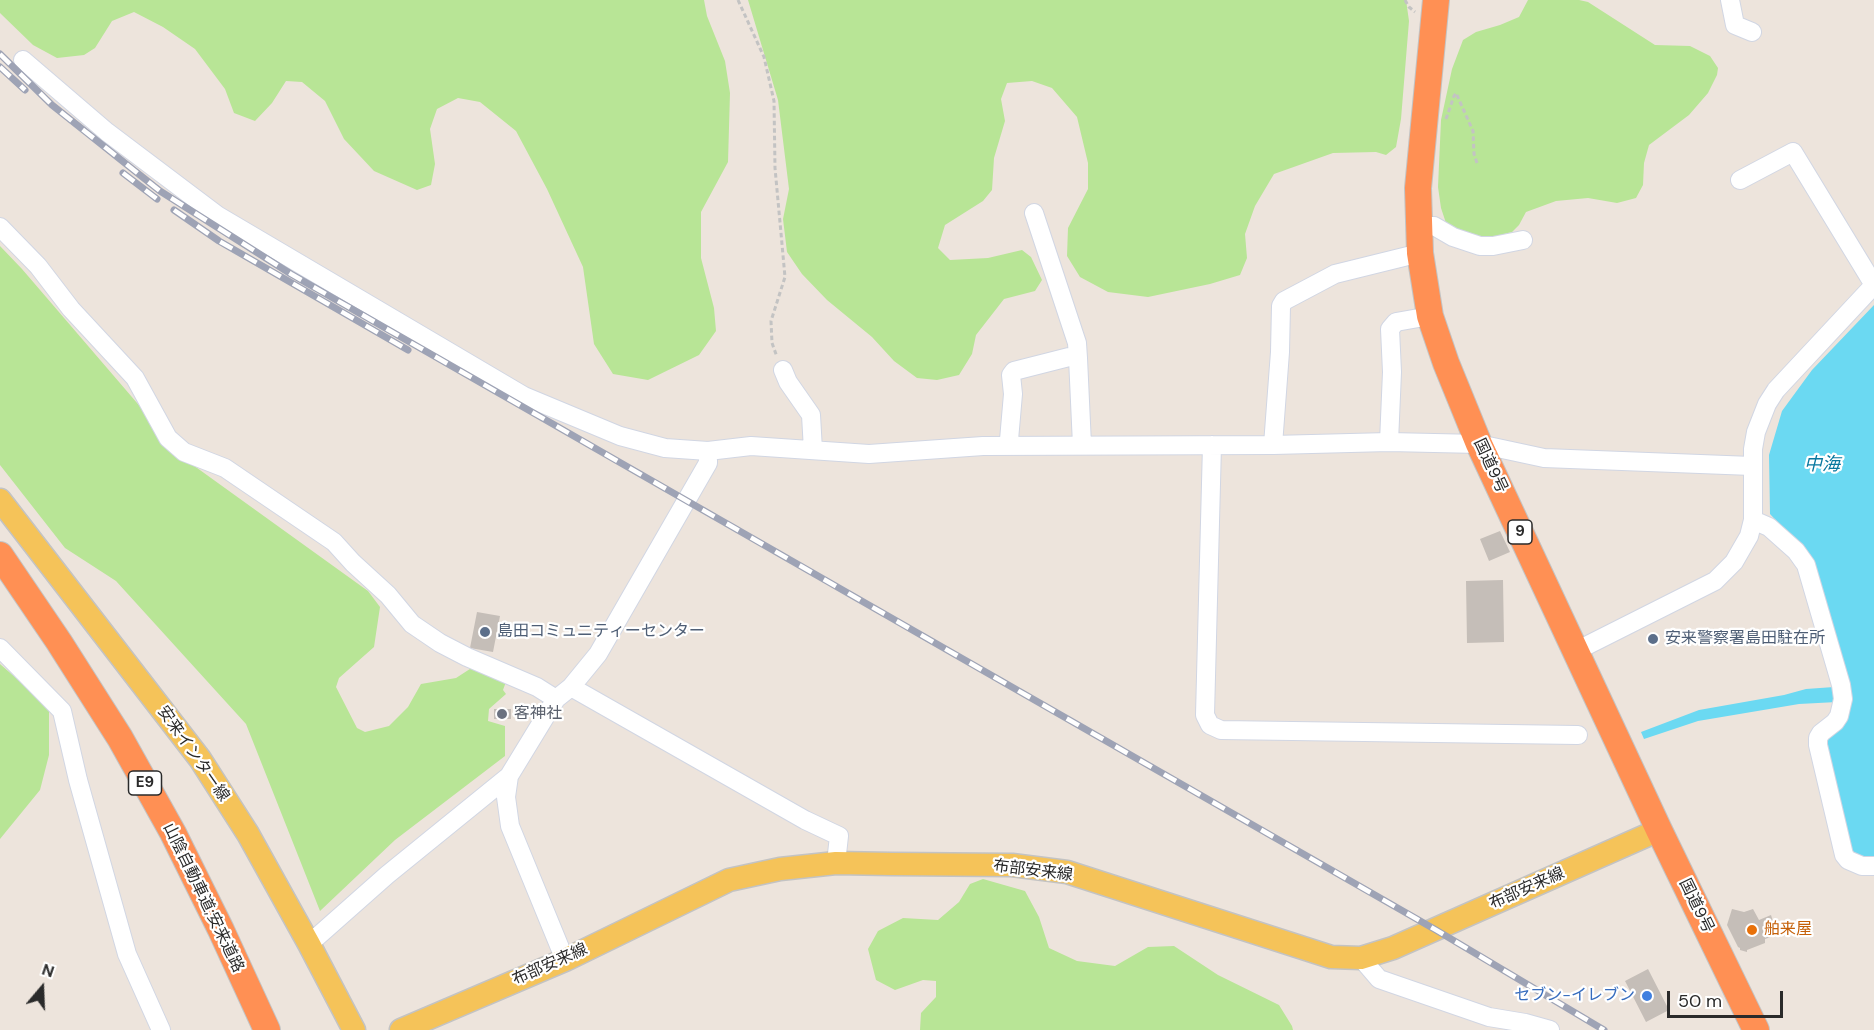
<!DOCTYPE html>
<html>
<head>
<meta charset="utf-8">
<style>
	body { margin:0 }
	#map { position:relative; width:1874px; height:1030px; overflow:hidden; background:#ede4dc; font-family:"DM Sans",sans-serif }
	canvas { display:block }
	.north { position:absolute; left:12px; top:958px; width:60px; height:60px; -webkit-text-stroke:4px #fff; paint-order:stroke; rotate:19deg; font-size:16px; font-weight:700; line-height:24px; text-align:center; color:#2a2a2a }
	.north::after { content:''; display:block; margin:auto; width:21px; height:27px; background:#2a2a2a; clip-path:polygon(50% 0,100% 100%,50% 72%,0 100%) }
	.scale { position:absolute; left:1667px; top:991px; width:116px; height:27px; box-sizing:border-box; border:3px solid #2a2a2a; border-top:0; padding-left:8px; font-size:18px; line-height:21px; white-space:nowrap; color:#2a2a2a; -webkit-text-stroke:4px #fff; paint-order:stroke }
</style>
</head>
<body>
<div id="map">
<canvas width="1874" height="1030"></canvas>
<div class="north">N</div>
<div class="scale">50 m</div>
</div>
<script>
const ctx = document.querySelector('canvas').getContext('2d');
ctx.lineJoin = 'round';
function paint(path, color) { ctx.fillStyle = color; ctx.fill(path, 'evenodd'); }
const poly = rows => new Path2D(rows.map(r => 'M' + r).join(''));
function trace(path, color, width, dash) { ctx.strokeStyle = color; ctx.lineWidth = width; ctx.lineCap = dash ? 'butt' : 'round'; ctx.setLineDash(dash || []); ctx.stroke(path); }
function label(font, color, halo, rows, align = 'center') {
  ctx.font = font + ' "DM Sans","Noto Sans JP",sans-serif'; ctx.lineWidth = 4.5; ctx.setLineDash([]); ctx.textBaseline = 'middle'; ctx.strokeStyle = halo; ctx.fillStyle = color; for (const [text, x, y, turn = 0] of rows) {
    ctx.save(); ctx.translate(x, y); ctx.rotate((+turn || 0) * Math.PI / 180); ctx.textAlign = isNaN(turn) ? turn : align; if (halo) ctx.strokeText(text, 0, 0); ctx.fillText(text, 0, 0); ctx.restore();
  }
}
paint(poly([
	[0,0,704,0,707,16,725,61,730,93,728,162,701,212,701,258,714,308,716,331,699,355,648,380,613,374,594,344,583,267,547,189,516,131,480,102,458,98,437,109,430,129,435,164,431,185,417,190,374,171,344,139,325,101,302,82,286,81,272,103,255,121,234,113,225,89,195,49,163,27,134,12,112,21,95,48,84,55,57,58,33,45,0,13],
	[748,0,1406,0,1409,21,1401,119,1396,147,1386,155,1376,152,1333,153,1274,174,1255,206,1245,234,1247,258,1240,275,1210,284,1148,297,1108,292,1080,277,1067,256,1068,228,1088,189,1088,163,1077,117,1052,88,1032,81,1007,83,1001,99,1005,121,994,158,992,190,983,201,945,225,938,248,950,260,988,258,1022,250,1031,257,1042,280,1035,291,1004,299,976,335,972,354,959,375,937,380,917,378,894,361,872,337,827,300,802,274,787,252,783,219,789,189,778,100],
	[1579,0,1588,2,1655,45,1690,46,1710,56,1718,68,1717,75,1708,93,1689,115,1649,145,1644,163,1643,185,1636,198,1617,203,1588,198,1556,201,1526,212,1519,225,1512,232,1490,238,1477,240,1462,233,1446,223,1441,208,1438,187,1441,120,1452,69,1463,40,1476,32,1500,25,1519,17,1528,0],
	[0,246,22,269,186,460,368,591,380,607,374,647,339,678,336,687,357,728,365,732,389,726,408,707,421,684,456,678,473,667,507,679,503,690,506,694,489,709,488,721,505,726,505,756,395,840,320,911,246,724,116,581,65,548,0,465],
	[0,664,49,707,49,755,40,790,0,839],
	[983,879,1025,891,1039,917,1049,948,1077,961,1115,966,1148,947,1174,946,1218,975,1279,1005,1292,1026,1293,1030,920,1030,921,1013,936,997,936,981,923,980,895,990,876,980,868,949,878,931,903,918,938,920,959,902,970,884]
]), '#b8e596');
paint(poly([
	[1874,305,1874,859,1850,855,1823,747,1830,733,1844,719,1812,559,1770,514,1769,455,1782,411,1812,370],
	[1834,687,1837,702,1799,704,1698,721,1644,739,1641,732,1699,710,1784,695,1806,689]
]), '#6bd9f2');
paint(poly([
	[1500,531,1510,552,1489,561,1480,539],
	[1503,580,1504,642,1467,643,1466,581],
	[477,612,500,616,493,652,470,648],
	[494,709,511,709,511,719,494,719],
	[1732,909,1744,912,1753,909,1759,920,1771,915,1777,935,1765,939,1765,943,1747,950,1747,952,1740,950,1740,948,1738,947,1727,925],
	[1648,969,1669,1010,1646,1022,1625,981]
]), '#c5beb8');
const minor = poly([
	[1730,0,1735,25,1752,32],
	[23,60,107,132,217,215,524,396,620,436,665,448,708,451],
	[1740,180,1793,152,1874,285],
	[1034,213,1077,343,1078,358],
	[1418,226,1434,226,1453,237,1480,246,1493,246,1523,240],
	[0,227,38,266,71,309,135,378,168,438,184,452,225,468,334,542,353,563,388,595,412,624,440,643,467,657,537,687,556,699],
	[783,370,788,382,811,415,813,450],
	[1009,440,1013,394,1011,375,1014,371,1069,357,1078,358,1082,445],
	[1389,442,1392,372,1390,329,1396,322,1430,316],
	[1212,445,1205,715,1210,725,1221,730,1578,735],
	[1273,445,1280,352,1281,306,1284,301,1335,274,1420,253],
	[1753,520,1769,527,1796,551,1806,565,1841,685,1843,699,1839,716,1835,722,1821,733,1818,738,1818,745,1844,855,1848,860,1862,866,1874,866],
	[0,648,62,711,78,780,127,954,161,1030],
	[1576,651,1715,581,1734,562,1749,536,1753,520,1753,449,1756,432,1767,404,1776,390,1874,285],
	[571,687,805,820,839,836,836,863],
	[509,776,506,797,510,826,565,960],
	[309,944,387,875,509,776,556,699,571,687,598,654,708,463,708,451,751,446,869,454,983,446,1273,445,1389,442,1479,444,1544,458,1752,466],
	[1361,958,1379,979,1489,1017,1525,1023,1550,1030]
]);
const major = poly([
	[0,500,200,759,248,834,309,944,354,1030],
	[401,1030,565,960,729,880,780,869,836,863,892,864,1012,865,1067,872,1331,957,1361,958,1393,948,1659,830]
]);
const highway = poly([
	[1436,0,1418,188,1420,253,1430,316,1446,363,1479,444,1659,830,1756,1030],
	[0,555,59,642,120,738,173,833,221,930,267,1030]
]);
trace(minor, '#d1d6e3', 20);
trace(major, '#c3c3c3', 25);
trace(highway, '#c3c3c3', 28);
trace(poly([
	[738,0,764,57,774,101,775,168,785,277,771,321,772,343,777,357],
	[1405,0,1409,7,1415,12],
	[1446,119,1454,96,1456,93,1473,131,1474,154,1477,163]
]), '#c3c3c3', 3, [4.5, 3]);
trace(minor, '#fff', 18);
trace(major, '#f5c359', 22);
trace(highway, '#ff9054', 26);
const rail = poly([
	[0,54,52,105,160,191,291,274,1436,930,1604,1030],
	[0,67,25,90],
	[123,173,157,199],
	[174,210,219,241,408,350]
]);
trace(rail, '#9ea3b5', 7);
trace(rail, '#fff', 4.5, [14]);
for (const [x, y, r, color] of [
	[485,632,6,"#5c6f8a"],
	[1653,639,6,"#5c6f8a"],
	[502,714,6,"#6b7280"],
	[1752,930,6,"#e8710a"],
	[1647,996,6,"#3f7fe0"]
]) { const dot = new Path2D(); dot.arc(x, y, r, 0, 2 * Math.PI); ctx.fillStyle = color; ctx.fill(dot); trace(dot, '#fff', 2); }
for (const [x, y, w] of [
	[1520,532,24],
	[145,783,33]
]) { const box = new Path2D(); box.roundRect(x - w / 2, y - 12, w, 24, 4.5); ctx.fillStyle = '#fff'; ctx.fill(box); trace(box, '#2a2a2a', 1.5); }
label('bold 15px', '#2a2a2a', null, [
	["9",1520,532],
	["E9",145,783]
]);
label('16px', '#2a2a2a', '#fff', [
	["国道9号",1490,466,65],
	["安来インター線",193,754,55],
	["布部安来線",1033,871,7],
	["布部安来線",1527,889,-24],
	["山陰自動車道;安来道路",203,898,64],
	["国道9号",1696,906,64],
	["布部安来線",550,965,-24]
]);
label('16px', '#4e5e75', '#fff', [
	["島田コミュニティーセンター",497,632],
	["安来警察署島田駐在所",1665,639]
], 'left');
label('16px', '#5b616d', '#fff', [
	["客神社",514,714]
], 'left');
label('16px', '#c56008', '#fff', [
	["舶来屋",1764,930]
], 'left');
label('16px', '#366cbe', '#fff', [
	["セブン-イレブン",1635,996]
], 'right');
label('italic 18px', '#09789f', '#fff', [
	["中海",1822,465]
]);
</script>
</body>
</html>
